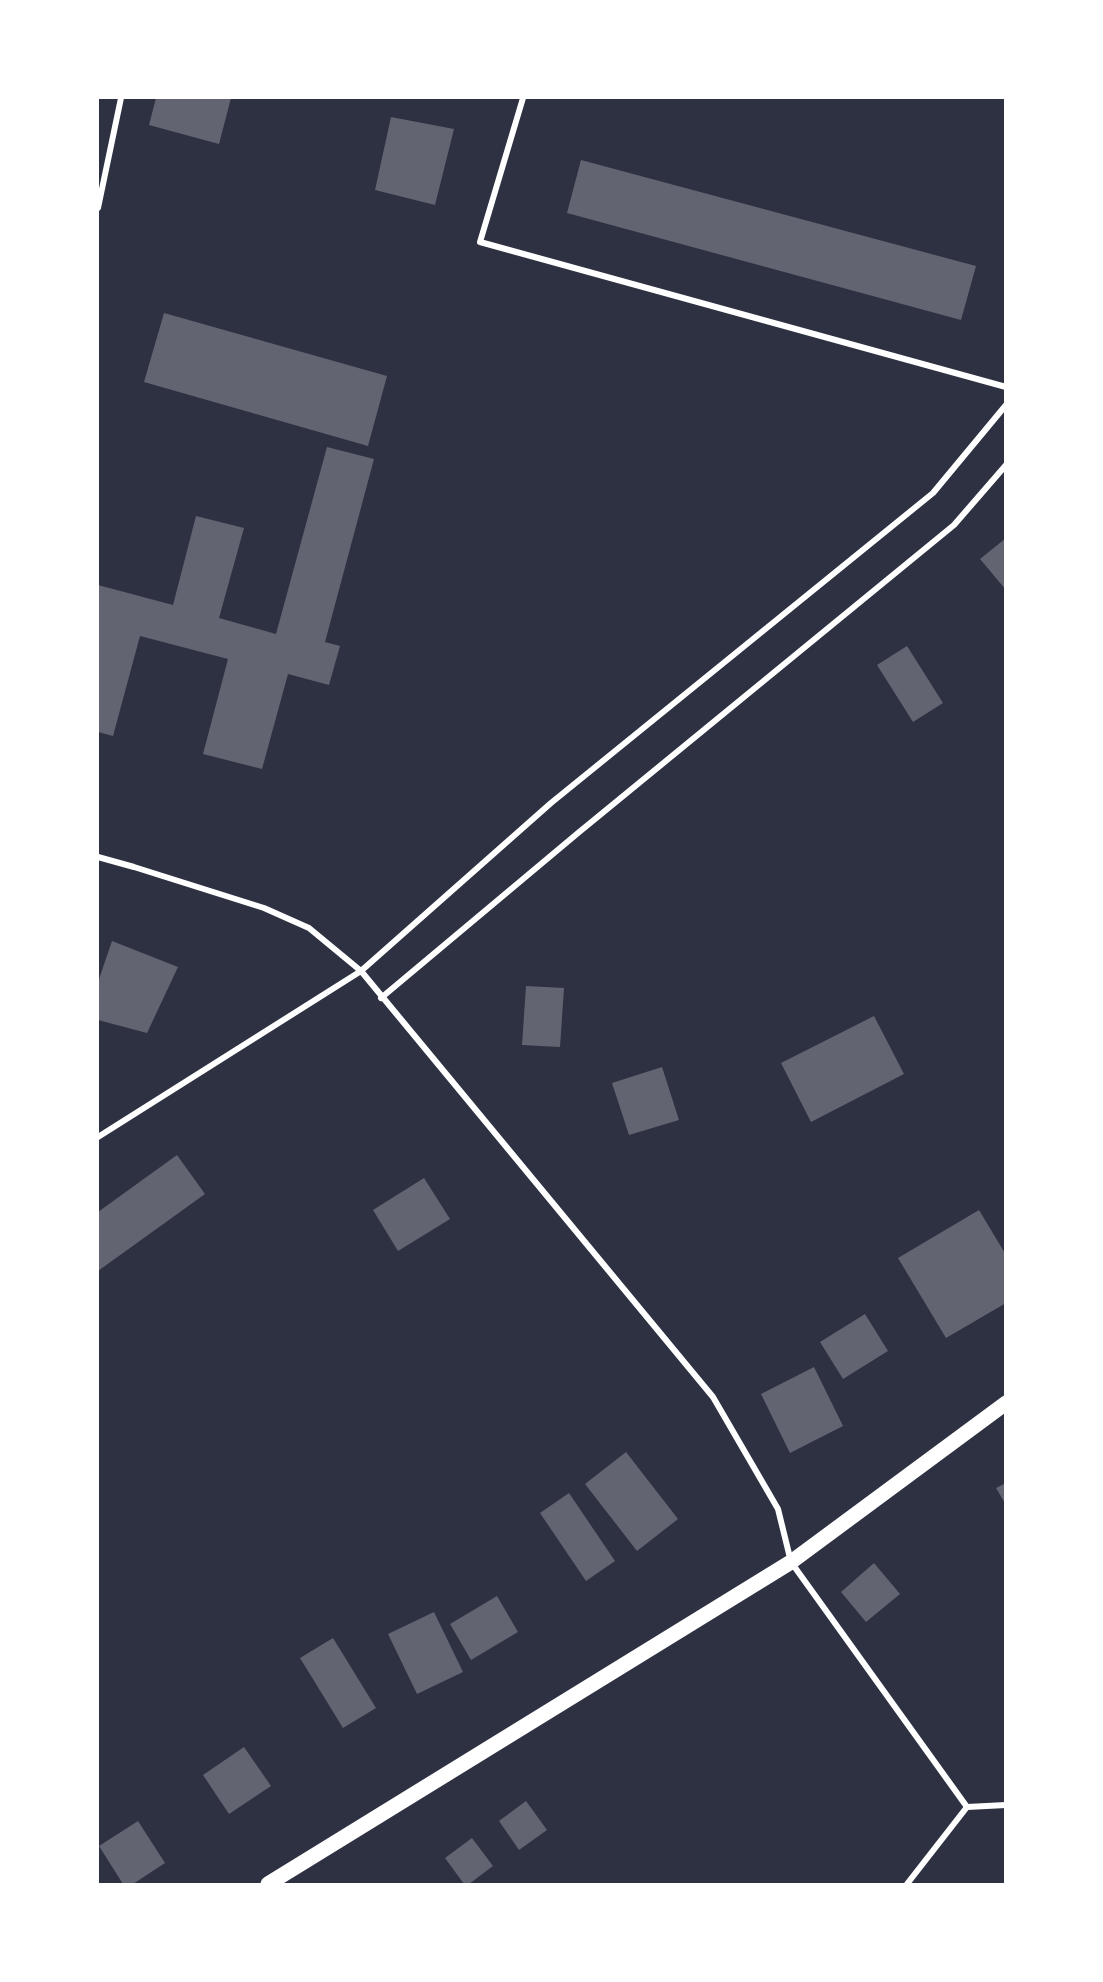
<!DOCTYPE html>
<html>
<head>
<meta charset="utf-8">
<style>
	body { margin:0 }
	#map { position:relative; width:1103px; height:1982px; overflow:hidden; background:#2d3142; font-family:"DM Sans",sans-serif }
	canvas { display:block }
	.frame { position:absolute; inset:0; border:99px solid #fff; pointer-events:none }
</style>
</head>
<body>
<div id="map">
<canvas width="1103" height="1982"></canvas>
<div class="frame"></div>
</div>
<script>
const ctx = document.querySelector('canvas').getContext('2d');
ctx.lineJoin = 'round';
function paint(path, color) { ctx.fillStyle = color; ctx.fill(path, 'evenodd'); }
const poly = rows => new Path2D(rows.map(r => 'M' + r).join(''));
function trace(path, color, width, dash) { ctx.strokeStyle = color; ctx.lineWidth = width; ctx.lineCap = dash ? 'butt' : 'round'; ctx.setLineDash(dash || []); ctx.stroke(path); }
paint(poly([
	[156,98,231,98,219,144,149,125],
	[391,117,454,129,435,205,375,190],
	[581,160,976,266,961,320,567,213],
	[164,313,387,376,368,446,144,382],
	[327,447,374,459,325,642,340,646,329,685,288,674,262,769,203,754,228,659,140,636,113,736,98,732,98,585,173,605,196,516,244,528,219,618,276,634],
	[1006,538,1006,590,980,559],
	[907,646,943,703,913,722,877,665],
	[112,941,178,967,147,1033,98,1020,98,982],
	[526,986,564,988,560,1047,522,1045],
	[874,1016,904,1074,811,1122,781,1063],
	[662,1067,679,1120,629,1135,612,1083],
	[177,1155,205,1194,98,1271,98,1212],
	[424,1178,450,1219,398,1251,373,1210],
	[979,1210,1006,1255,1006,1303,946,1338,898,1258],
	[865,1314,888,1351,843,1379,820,1342],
	[814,1367,843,1426,790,1453,761,1394],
	[626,1452,678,1519,637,1551,585,1484],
	[1006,1483,1006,1505,996,1488],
	[569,1493,615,1561,586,1581,540,1513],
	[874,1563,900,1594,866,1622,841,1592],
	[497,1596,518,1632,471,1660,450,1624],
	[434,1612,463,1672,417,1694,388,1634],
	[333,1638,376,1708,343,1728,300,1658],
	[244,1747,271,1786,229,1814,203,1775],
	[526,1801,547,1830,519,1850,499,1821],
	[138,1821,165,1863,133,1884,123,1884,99,1846],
	[472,1838,493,1866,469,1884,464,1884,445,1858]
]), '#626471');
trace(poly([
	[523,98,480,242,1006,387],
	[98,208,121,98],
	[98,857,134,867,264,908,309,928,361,971,713,1397,778,1509,791,1562,967,1807,907,1884],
	[381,998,578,833,954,525,1006,465],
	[98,1137,361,971,551,803,933,493,1006,405],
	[967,1807,1006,1805]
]), '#fff', 6);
trace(poly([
	[268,1884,791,1562,1006,1403]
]), '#fff', 15);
</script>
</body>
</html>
